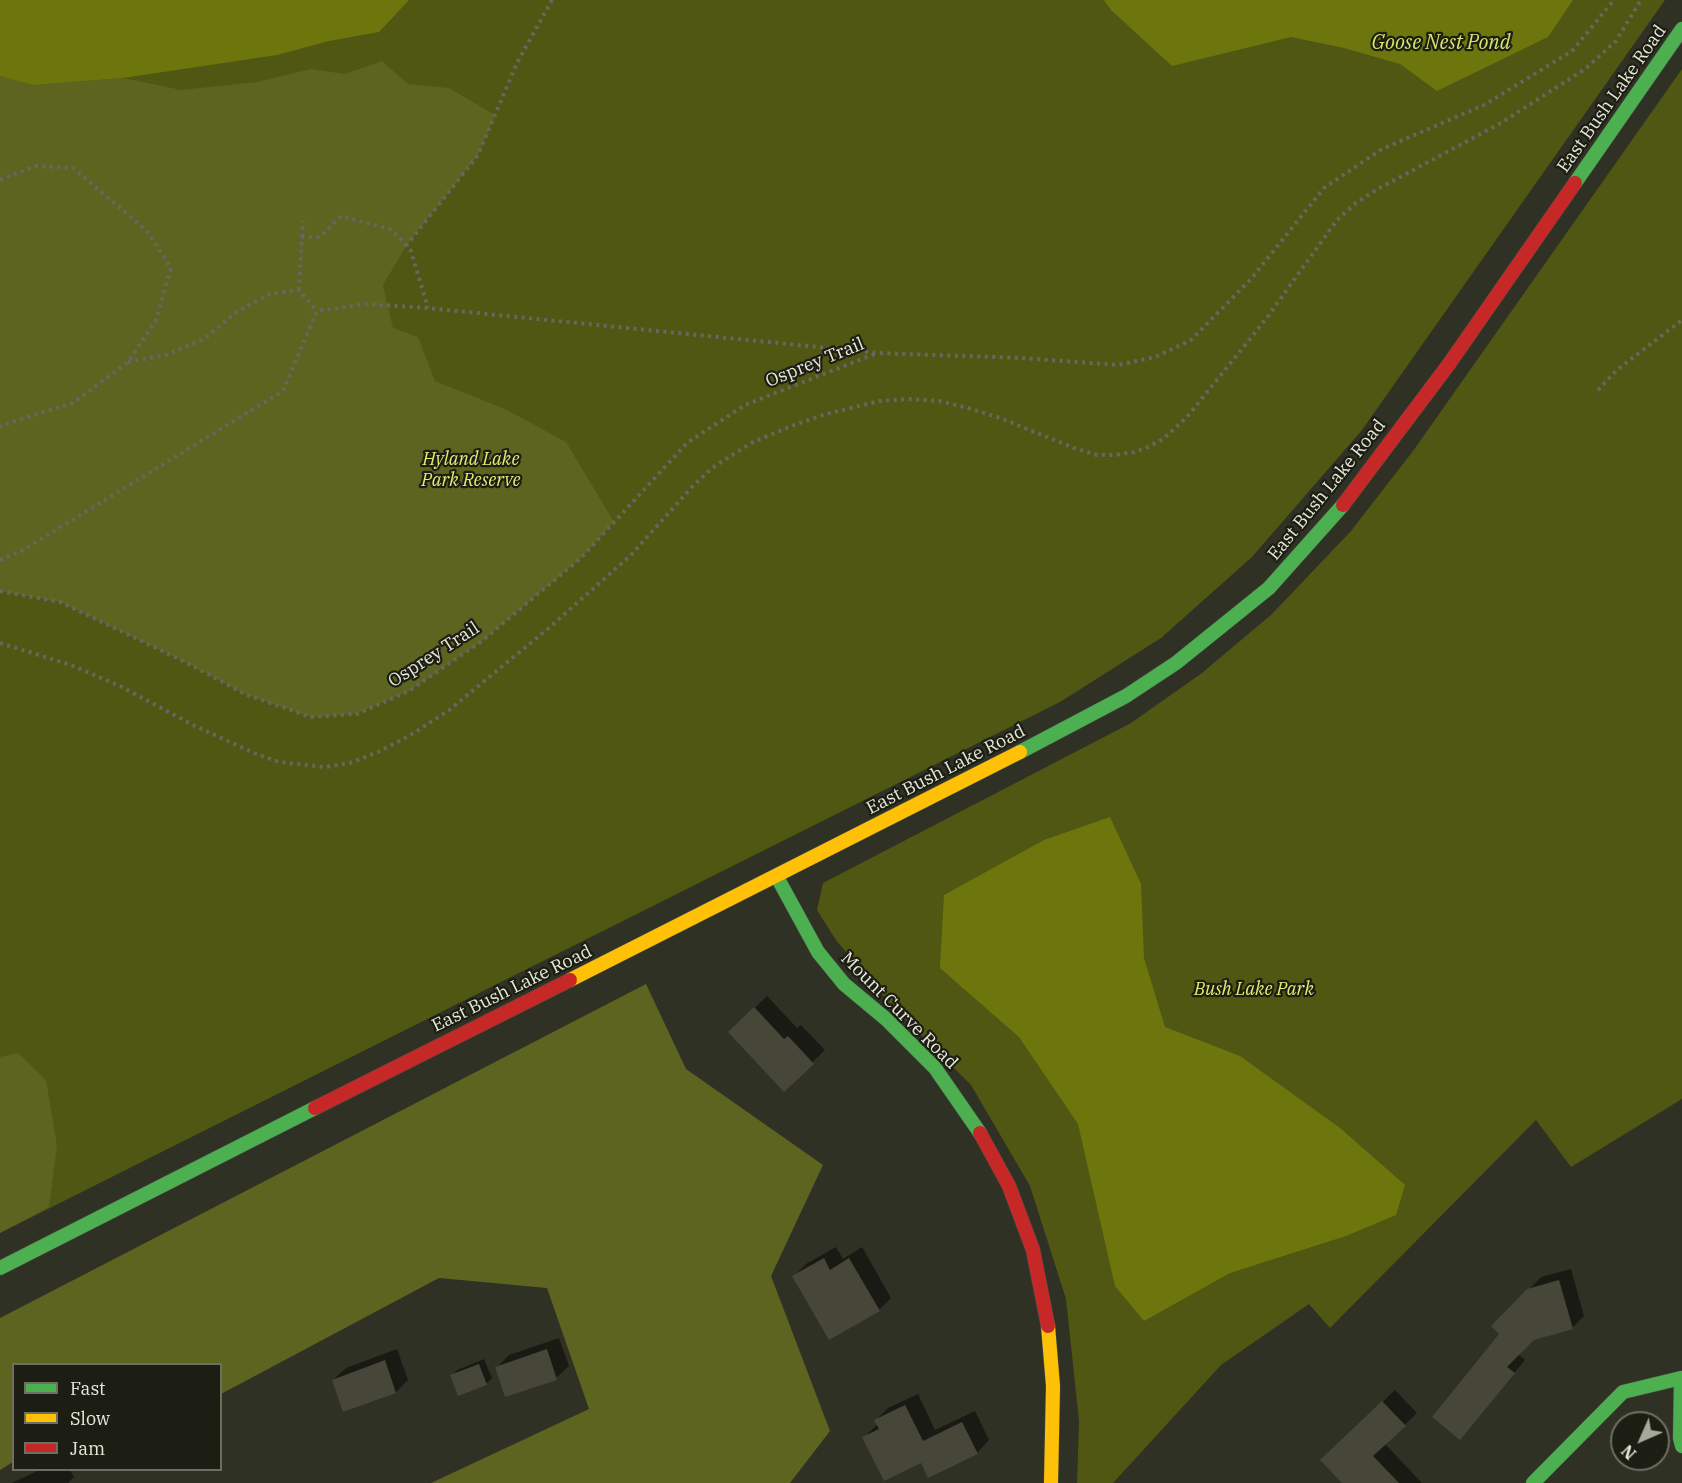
<!DOCTYPE html>
<html>
<head>
<meta charset="utf-8">
<style>
	body { margin:0 }
	#map { position:relative; width:1682px; height:1483px; overflow:hidden; background:#303125; font-family:"IBM Plex Serif",serif }
	canvas { display:block }
	.legend { position:absolute; left:12px; top:1363px; width:210px; height:108px; box-sizing:border-box; background:#1c1d13; border:2px solid #6d6f63; margin:0; padding:8px 10px; list-style:none; font-size:18px; color:#e6e9da }
	.legend li { display:flex; align-items:center; gap:12px; height:30px }
	.legend b { width:30px; border:2px solid #6d6f63 }
	.north { position:absolute; left:1610px; top:1411px; width:60px; height:60px; box-sizing:border-box; background:#1c1d13; border:2px solid #6d6f63; border-radius:50%; rotate:225deg; font-size:16px; font-weight:700; line-height:24px; text-align:center; color:#e6e9da }
	.north::after { content:''; display:block; margin:auto; width:21px; height:27px; background:#a6a99b; clip-path:polygon(50% 0,100% 100%,50% 72%,0 100%) }
</style>
</head>
<body>
<div id="map">
<canvas width="1682" height="1483"></canvas>
<ul class="legend">
<li><b style="height:8px;background:#4caf50"></b>Fast</li>
<li><b style="height:8px;background:#ffc107"></b>Slow</li>
<li><b style="height:8px;background:#c62828"></b>Jam</li>
</ul>
<div class="north">N</div>
</div>
<script>
const ctx = document.querySelector('canvas').getContext('2d');
ctx.lineJoin = 'round';
function paint(path, color) { ctx.fillStyle = color; ctx.fill(path, 'evenodd'); }
const poly = rows => new Path2D(rows.map(r => 'M' + r).join(''));
function trace(path, color, width, dash) { ctx.strokeStyle = color; ctx.lineWidth = width; ctx.lineCap = dash ? 'butt' : 'round'; ctx.setLineDash(dash || []); ctx.stroke(path); }
function label(font, color, halo, rows, align = 'center') {
  ctx.font = font + ' "IBM Plex Serif",serif'; ctx.lineWidth = 4.5; ctx.setLineDash([]); ctx.textBaseline = 'middle'; ctx.strokeStyle = halo; ctx.fillStyle = color; for (const [text, x, y, turn = 0] of rows) {
    ctx.save(); ctx.translate(x, y); ctx.rotate((+turn || 0) * Math.PI / 180); ctx.textAlign = isNaN(turn) ? turn : align; if (halo) ctx.strokeText(text, 0, 0); ctx.fillText(text, 0, 0); ctx.restore();
  }
}
paint(poly([
	[0,0,1665,0,1362,430,1252,557,1161,638,1060,702,0,1233],
	[1682,69,1682,1099,1571,1167,1536,1120,1330,1328,1309,1304,1221,1365,1113,1483,1077,1483,1079,1421,1066,1299,1030,1186,971,1085,892,1006,836,940,817,910,823,883,1131,723,1202,673,1272,614,1351,531,1413,451]
]), '#505712');
paint(poly([
	[382,61,408,84,449,88,495,115,478,155,406,246,383,285,393,328,418,337,435,381,505,409,566,442,614,522,582,557,482,641,409,691,356,714,311,717,247,695,183,661,60,602,0,591,0,76,33,85,123,78,181,90,257,82,311,69,345,74],
	[646,984,686,1069,823,1165,771,1276,830,1431,790,1483,431,1483,589,1409,547,1288,439,1278,221,1394,220,1364,14,1364,13,1462,0,1470,0,1318],
	[18,1053,46,1080,57,1146,49,1207,0,1233,0,1057]
]), '#5c6420');
paint(poly([
	[0,0,409,0,379,32,329,41,277,55,123,78,33,85,0,76],
	[1104,0,1573,0,1548,37,1437,91,1400,64,1344,48,1291,37,1172,66,1111,10],
	[1110,817,1141,884,1144,958,1165,1027,1240,1056,1340,1128,1405,1185,1396,1215,1346,1236,1230,1273,1144,1321,1115,1286,1078,1124,1019,1037,940,968,944,895,1044,840]
]), '#6c760d');
paint(poly([
	[767,996,797,1028,801,1025,825,1050,784,1090,730,1032],
	[836,1247,843,1259,862,1247,891,1298,879,1310,794,1276,806,1264],
	[1571,1269,1584,1316,1572,1328,1533,1338,1518,1354,1525,1360,1460,1438,1501,1334,1493,1326,1541,1277],
	[559,1338,569,1366,556,1378,497,1367,509,1355],
	[397,1349,408,1380,396,1392,333,1380,346,1368],
	[484,1359,492,1378,486,1384,452,1376,457,1370],
	[1395,1390,1417,1413,1385,1444,1422,1483,1344,1483,1334,1448],
	[918,1394,935,1430,975,1411,989,1440,977,1453,922,1461,864,1437,878,1424,876,1420,888,1408],
	[39,1470,70,1470,74,1477,68,1483,12,1483]
]), '#0007');
paint(poly([
	[754,1007,784,1039,788,1036,814,1064,784,1092,728,1032],
	[824,1258,830,1270,849,1258,880,1311,829,1340,792,1276],
	[1559,1280,1573,1329,1534,1340,1507,1367,1515,1373,1460,1440,1432,1417,1499,1334,1491,1326,1527,1289],
	[547,1349,557,1380,505,1397,495,1367],
	[385,1360,396,1393,343,1412,332,1380],
	[479,1364,487,1385,458,1396,450,1375],
	[1382,1401,1406,1426,1373,1456,1399,1483,1342,1483,1320,1460],
	[905,1405,923,1441,962,1422,978,1454,928,1478,921,1463,884,1481,862,1437,879,1429,874,1420]
]), '#464738');
const fast = poly([
	[1575,183,1682,29],
	[1020,752,1126,696,1176,663,1269,588,1343,505],
	[777,877,818,952,844,984,886,1019,935,1068,980,1133],
	[0,1268,315,1108],
	[1533,1483,1623,1392,1681,1378,1680,1438,1682,1446]
]);
const slow = poly([
	[570,980,1020,752],
	[1048,1326,1053,1386,1051,1483]
]);
const jam = poly([
	[1343,505,1449,364,1575,183],
	[315,1108,570,980],
	[980,1133,1009,1186,1033,1250,1048,1326]
]);
trace(fast, '#4c4e43', 15);
trace(slow, '#4c4e43', 15);
trace(jam, '#4c4e43', 15);
trace(poly([
	[0,180,36,166,73,168,147,231,171,268,156,320,128,362,73,403,0,426],
	[302,237,303,221],
	[406,246,478,155,517,63,552,0],
	[299,290,302,237,320,237,341,216,390,229,399,237,411,251,428,308],
	[128,362,166,355,204,339,238,311,270,294,299,290,317,311],
	[1598,390,1617,370,1682,320],
	[0,560,23,550,283,391,317,311,365,304,428,308,877,353,1022,358,1118,365,1155,357,1191,340,1251,279,1324,188,1382,149,1484,105,1572,51,1614,0],
	[0,591,60,602,183,661,247,695,311,717,357,714,409,691,482,641,582,557,687,443,745,405,877,353],
	[0,643,71,665,120,686,195,726,256,754,279,762,325,767,350,763,378,752,409,736,448,711,550,627,631,555,692,487,712,468,751,443,794,425,826,414,880,401,909,399,939,401,968,408,1000,418,1074,448,1097,455,1115,455,1134,452,1148,447,1163,439,1187,417,1266,319,1337,220,1356,203,1376,190,1501,123,1585,69,1616,41,1641,0]
]), '#666761', 4, [3, 4.5]);
trace(fast, '#4caf50', 14);
trace(slow, '#ffc107', 14);
trace(jam, '#c62828', 14);
label('18px', '#e6e9da', '#1c1d13', [
	["East Bush Lake Road",1612,99,-55],
	["Osprey Trail",815,363,-22],
	["East Bush Lake Road",1327,490,-51],
	["Osprey Trail",434,655,-33],
	["East Bush Lake Road",946,770,-27],
	["East Bush Lake Road",512,989,-26],
	["Mount Curve Road",899,1011,45]
]);
label('italic 18px', '#def06e', '#1c1d13', [
	["Hyland Lake",471,460],
	["Park Reserve",471,481],
	["Bush Lake Park",1254,990]
]);
label('italic 20px', '#d6e766', '#1c1d13', [
	["Goose Nest Pond",1441,43]
]);
</script>
</body>
</html>
